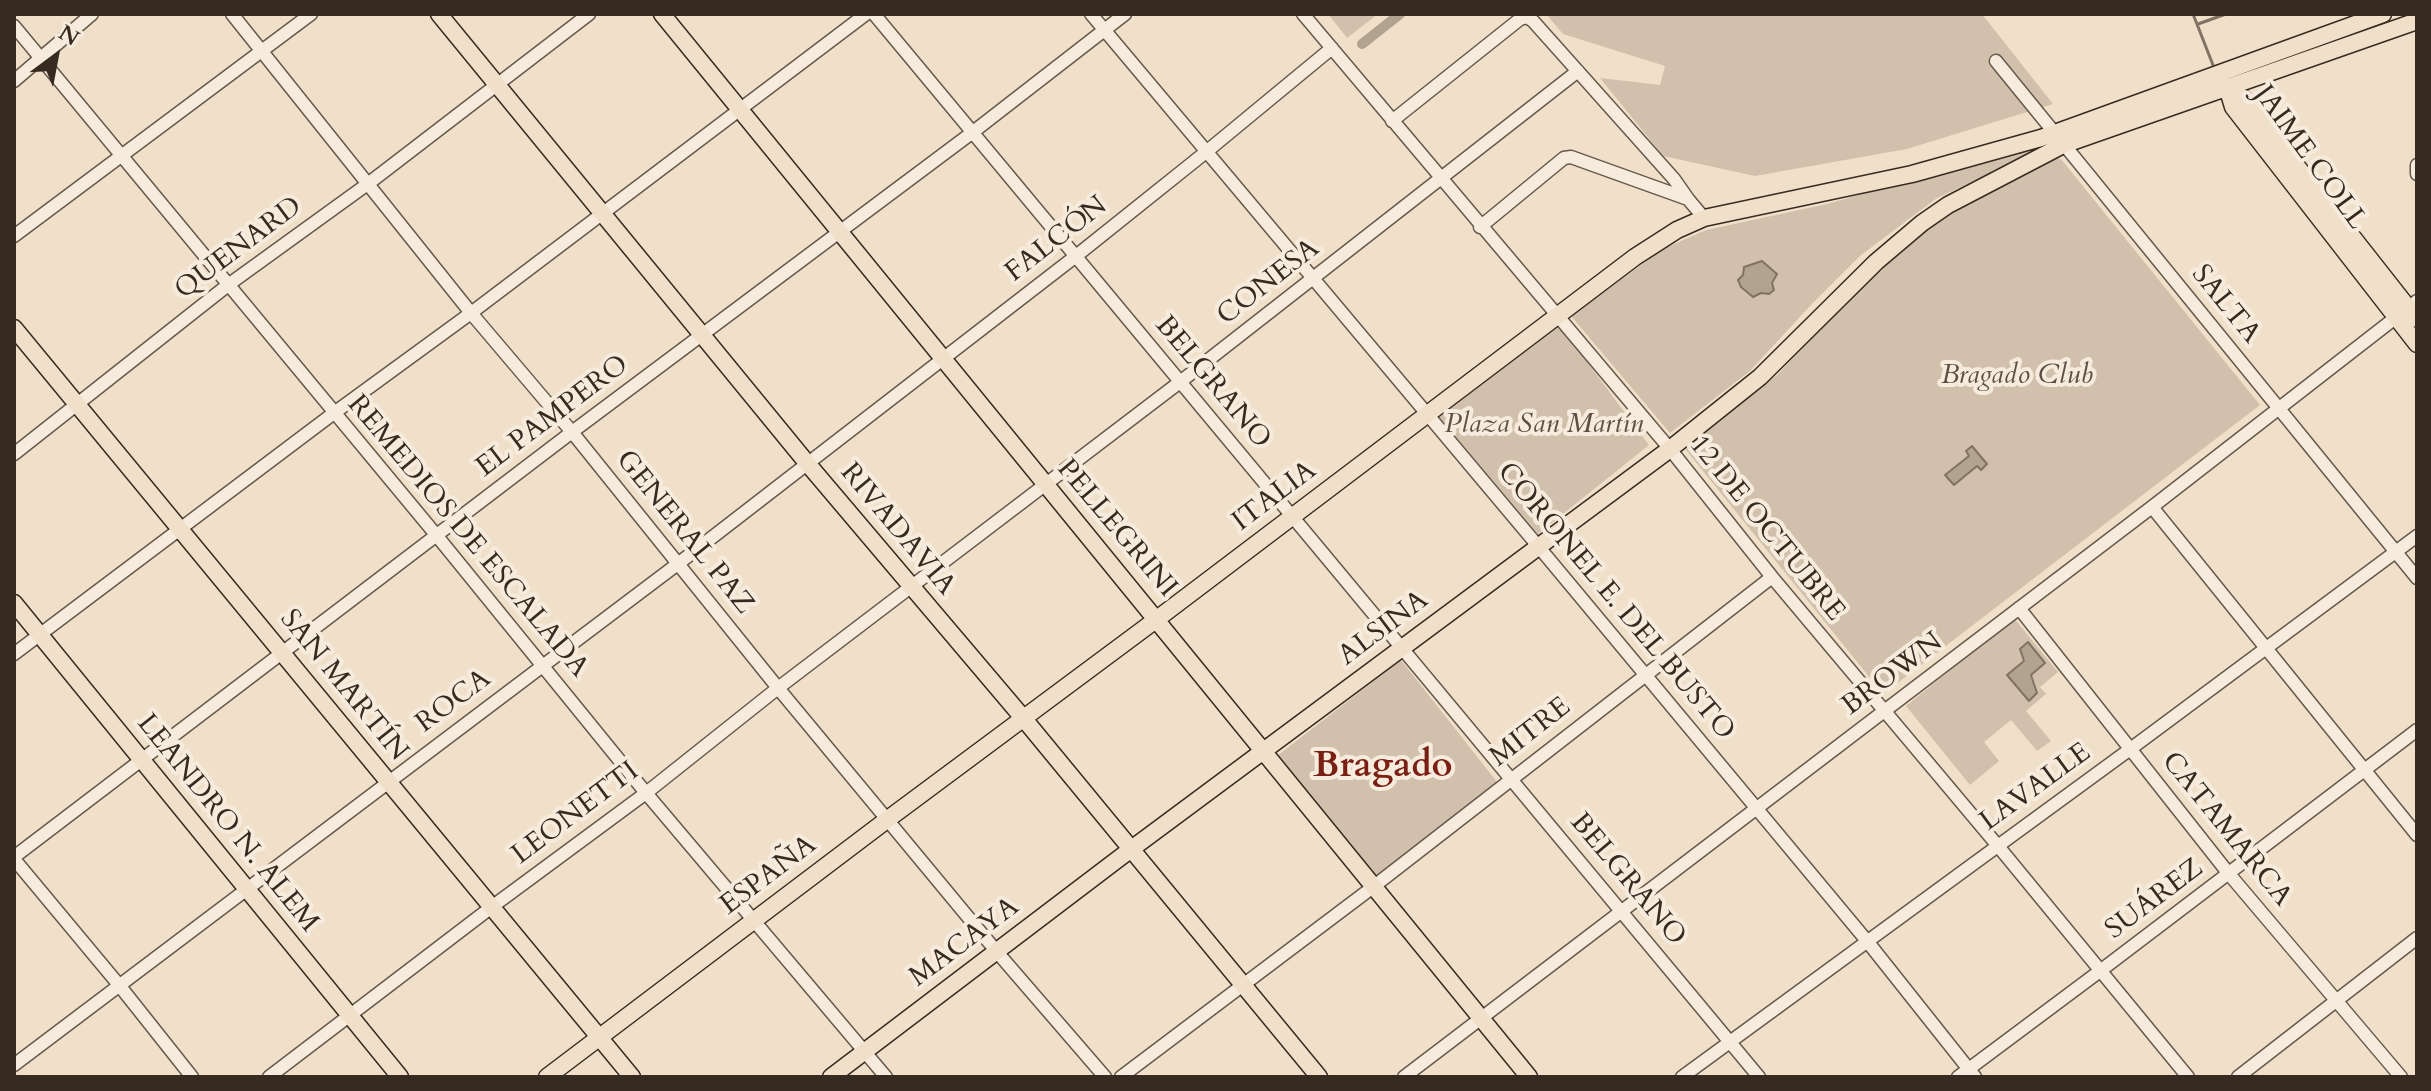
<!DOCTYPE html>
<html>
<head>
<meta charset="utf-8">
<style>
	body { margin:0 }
	#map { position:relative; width:2431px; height:1091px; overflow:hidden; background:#f1e0c9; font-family:Cardo,serif }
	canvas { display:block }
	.frame { position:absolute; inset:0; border:16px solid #372b21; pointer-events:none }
	.north { position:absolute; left:16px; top:16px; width:80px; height:80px; -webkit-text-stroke:6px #f6ebdc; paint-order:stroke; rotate:32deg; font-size:22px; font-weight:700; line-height:32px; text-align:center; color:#372b21 }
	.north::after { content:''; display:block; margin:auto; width:28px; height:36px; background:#372b21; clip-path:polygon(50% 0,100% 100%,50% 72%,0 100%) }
</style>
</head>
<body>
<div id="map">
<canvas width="2431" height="1091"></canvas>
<div class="frame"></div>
<div class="north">N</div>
</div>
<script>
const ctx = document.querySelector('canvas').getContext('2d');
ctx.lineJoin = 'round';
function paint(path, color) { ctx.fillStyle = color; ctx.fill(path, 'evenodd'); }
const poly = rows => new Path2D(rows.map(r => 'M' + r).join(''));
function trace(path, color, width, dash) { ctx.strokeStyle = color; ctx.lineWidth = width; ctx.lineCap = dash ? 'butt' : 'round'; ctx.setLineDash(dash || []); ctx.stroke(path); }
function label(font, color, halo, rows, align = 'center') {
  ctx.font = font + ' Cardo,serif'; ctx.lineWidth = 8; ctx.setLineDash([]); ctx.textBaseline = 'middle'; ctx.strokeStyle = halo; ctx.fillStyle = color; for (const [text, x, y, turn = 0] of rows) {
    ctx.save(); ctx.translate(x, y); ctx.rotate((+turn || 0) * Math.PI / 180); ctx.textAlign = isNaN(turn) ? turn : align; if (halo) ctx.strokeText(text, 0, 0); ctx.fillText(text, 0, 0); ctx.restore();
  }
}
paint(poly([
	[1328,14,1378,14,1347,38],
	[1546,14,1982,14,2053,104,1907,149,1755,176,1663,156,1600,78,1660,85,1665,66,1563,34],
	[2037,145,2035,153,1937,198,1861,255,1810,306,1750,371,1670,433,1571,316,1663,249,1706,230,1827,204],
	[2048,157,2061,159,2260,405,1883,694,1686,450,1688,439,1777,375,1861,286,1952,208],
	[1558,323,1649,445,1538,534,1436,413],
	[2014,618,2058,672,2040,687,2046,694,2026,711,2051,741,2037,751,2011,720,1984,742,1999,761,1970,785,1906,706],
	[1401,660,1497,782,1373,879,1277,756]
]), '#d1c1ac');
const water = poly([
	[1762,261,1777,274,1772,283,1774,290,1769,294,1761,293,1753,297,1741,287,1738,280,1743,275,1744,267,1762,261],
	[1972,446,1987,464,1981,470,1977,466,1954,485,1945,475,1969,456,1966,451,1972,446],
	[2028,642,2045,663,2031,675,2037,693,2029,701,2007,675,2024,661,2020,649,2028,642]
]);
paint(water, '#b2a290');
trace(water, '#817264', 2);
trace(poly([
	[2193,14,2213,65],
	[2198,24,2226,14]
]), '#817264', 3);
trace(poly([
	[1362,44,1400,14]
]), '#b2a290', 10);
const minor = poly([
	[232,14,471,313,572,432,778,688,997,952,1105,1077],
	[874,14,1759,1077],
	[1091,14,1538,546,1867,941,1975,1077],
	[1303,14,1670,449,1772,577,1998,846,2188,1077],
	[14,26,437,536,646,793,886,1077],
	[1996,61,2417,578],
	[14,81,92,14],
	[1392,121,1520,19,1527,17,1533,21,1674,179,1688,199],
	[2417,165,2417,174],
	[1480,227,1564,158,1571,157,1688,199,1704,218],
	[14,236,311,14],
	[14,454,228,285,369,183,589,14],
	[2152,507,2417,835],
	[2019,608,2229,874,2401,1077],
	[14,654,334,413,471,313,866,14],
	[14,857,572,432,973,132,1125,14],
	[14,859,119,985,192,1077],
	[14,1065,679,563,1076,256,1206,152,1332,48],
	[269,1077,493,906,646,793,778,688,1180,382,1578,71],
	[1121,1077,1373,887,1772,577],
	[1404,1077,2152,507,2417,301],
	[1682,1077,2129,750,2417,536],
	[1958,1077,2100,971,2417,730],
	[2238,1077,2417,938]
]);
const major = poly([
	[439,14,807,463,1024,719,1319,1077],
	[662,14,1529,1077],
	[2226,86,2244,99,2417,319],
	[2227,87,2233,107,2417,344],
	[14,328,632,1077],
	[14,603,400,1077],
	[547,1077,888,819,1157,619,1635,257,1677,230,1704,218,1912,174,2041,138,2383,14],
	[831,1077,1130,850,1670,449,1760,377,1876,262,1922,223,1948,205,2063,145,2417,21]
]);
trace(minor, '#66584b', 15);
trace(major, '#372b21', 19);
trace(minor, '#f6ebdc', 12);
trace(major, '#f1e0c9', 16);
label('28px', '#372b21', '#f6ebdc', [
	["JAIME COLL",2309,158,54],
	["FALCÓN",1057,240,-38],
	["QUENARD",239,249,-37],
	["CONESA",1269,283,-38],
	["SALTA",2225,305,51],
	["BELGRANO",1212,383,50],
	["EL PAMPERO",553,417,-37],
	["ITALIA",1275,497,-37],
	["PELLEGRINI",1116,529,50],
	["12 DE OCTUBRE",1766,529,51],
	["RIVADAVIA",897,530,50],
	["GENERAL PAZ",684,533,51],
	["REMEDIOS DE ESCALADA",467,537,50],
	["CORONEL E. DEL BUSTO",1615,602,50],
	["ALSINA",1384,629,-37],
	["BROWN",1893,675,-37],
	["SAN MARTÍN",343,686,51],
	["ROCA",454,702,-37],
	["MITRE",1531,733,-38],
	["LAVALLE",2036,788,-36],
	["LEONETTI",576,814,-37],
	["LEANDRO N. ALEM",227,824,51],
	["CATAMARCA",2226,830,51],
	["ESPAÑA",769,876,-37],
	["BELGRANO",1627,880,50],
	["SUÁREZ",2155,900,-37],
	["MACAYA",965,943,-37]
]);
label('italic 28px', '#5e5044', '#f6ebdc', [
	["Bragado Club",2017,377],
	["Plaza San Martín",1544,426]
]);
label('bold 36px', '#7a1f14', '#f6ebdc', [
	["Bragado",1383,768]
]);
</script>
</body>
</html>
